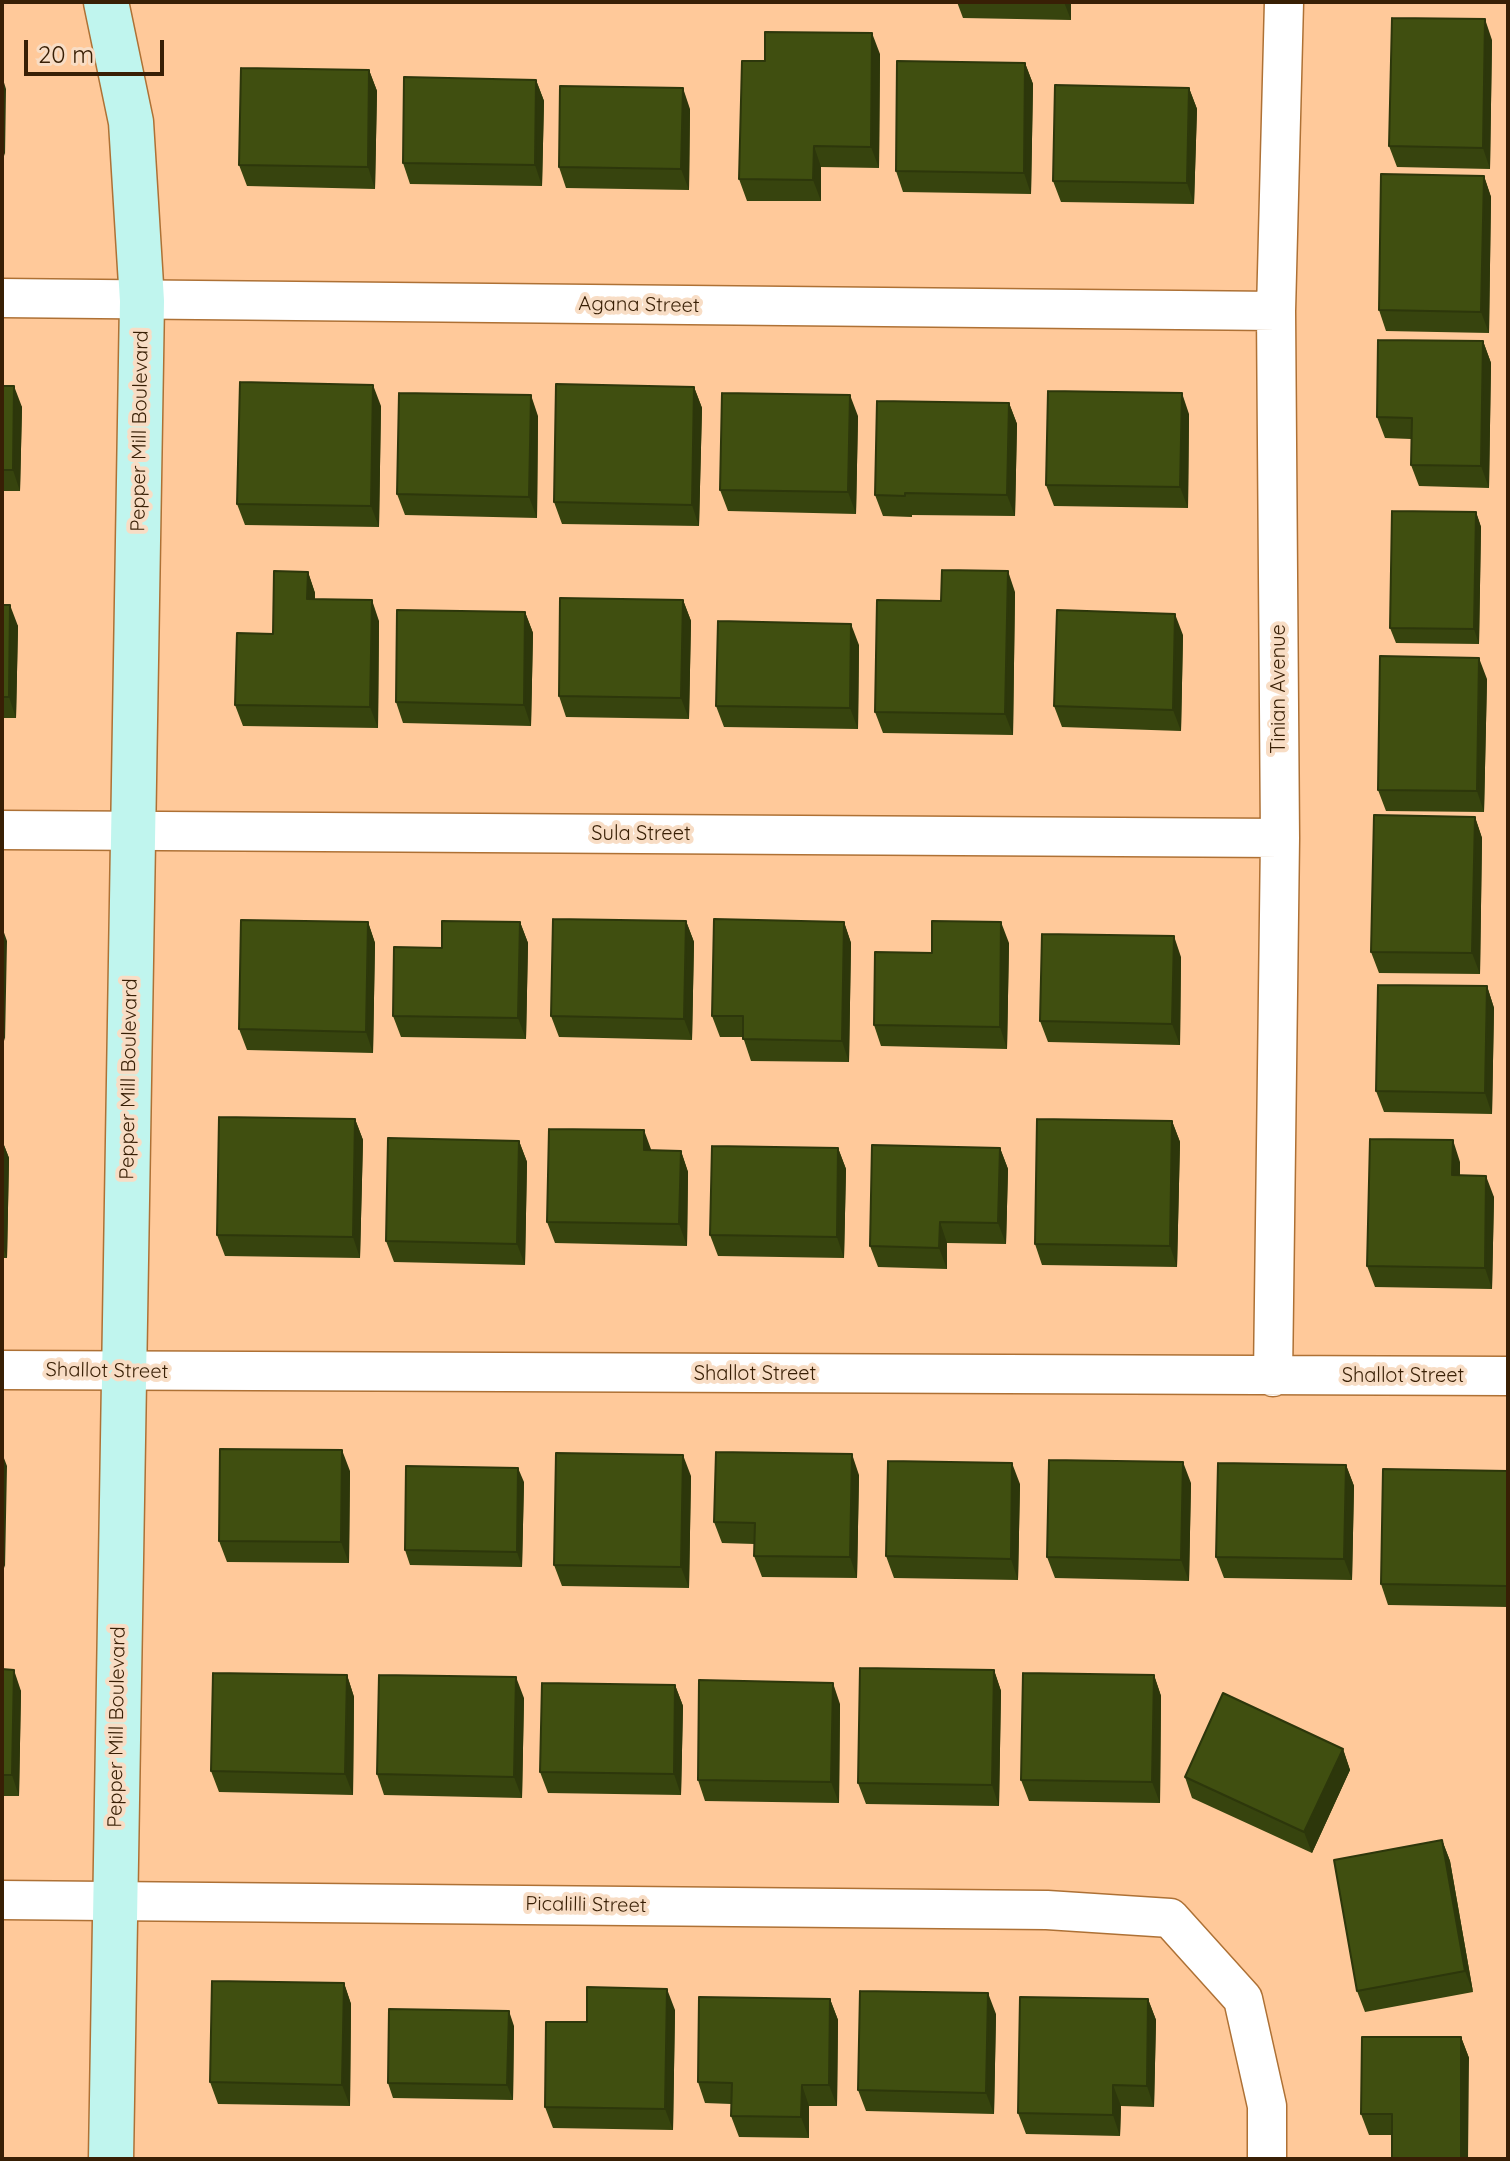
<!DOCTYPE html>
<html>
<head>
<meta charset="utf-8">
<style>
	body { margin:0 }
	#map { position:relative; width:1510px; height:2161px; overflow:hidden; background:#ffc99a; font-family:Quicksand,sans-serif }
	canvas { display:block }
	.frame { position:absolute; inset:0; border:4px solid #381f05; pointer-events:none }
	.scale { position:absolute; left:24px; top:40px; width:140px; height:36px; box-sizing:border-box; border:4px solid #381f05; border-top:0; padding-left:10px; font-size:24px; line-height:28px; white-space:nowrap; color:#381f05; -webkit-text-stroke:6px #f8ddc5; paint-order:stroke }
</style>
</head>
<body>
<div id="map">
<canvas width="1510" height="2161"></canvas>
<div class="frame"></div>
<div class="scale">20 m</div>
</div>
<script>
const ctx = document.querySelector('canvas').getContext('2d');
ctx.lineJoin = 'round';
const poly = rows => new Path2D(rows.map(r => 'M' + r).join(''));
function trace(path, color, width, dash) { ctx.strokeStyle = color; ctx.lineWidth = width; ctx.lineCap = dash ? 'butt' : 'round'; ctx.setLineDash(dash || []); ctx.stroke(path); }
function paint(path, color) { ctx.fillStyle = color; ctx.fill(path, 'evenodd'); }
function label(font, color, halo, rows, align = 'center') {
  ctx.font = font + ' Quicksand,sans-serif'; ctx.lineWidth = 8; ctx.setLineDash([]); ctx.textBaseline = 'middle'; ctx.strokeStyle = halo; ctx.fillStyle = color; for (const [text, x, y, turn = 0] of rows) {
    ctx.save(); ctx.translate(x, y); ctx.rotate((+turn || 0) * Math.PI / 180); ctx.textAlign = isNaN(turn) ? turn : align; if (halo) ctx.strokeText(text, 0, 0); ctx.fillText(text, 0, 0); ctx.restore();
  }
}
const street = poly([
	[2,298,1276,311],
	[2,830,1280,838],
	[2,1370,1508,1376],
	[1273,1377,1280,838,1276,311,1284,2],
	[2,1900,1047,1910,1170,1918,1243,1999,1267,2106,1267,2159]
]);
const secondary = poly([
	[106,2,131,122,142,301,111,2159]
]);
trace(street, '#ae7135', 41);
trace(secondary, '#ae7135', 47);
trace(street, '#fff', 38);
trace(secondary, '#c0f5ee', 44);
paint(poly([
	[957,2,1071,2,1071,20,963,18],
	[1427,2,1493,2,1493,3],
	[1492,40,1490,169,1397,167,1389,146],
	[880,54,879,168,821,167,821,201,747,201,739,179,765,61],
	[1025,63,1033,84,1031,194,903,192,896,171],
	[369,70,377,91,375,189,247,186,239,165],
	[536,80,544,101,542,186,410,184,403,163],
	[1189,88,1197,109,1194,204,1061,202,1053,181],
	[690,109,689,190,566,188,559,167],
	[1484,176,1491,197,1489,333,1386,331,1379,310],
	[1483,341,1491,363,1489,488,1419,486,1411,465,1411,439,1385,438,1377,417],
	[2,386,22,407,20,491,2,491],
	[694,387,702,408,699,526,562,524,554,502],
	[1009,403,1017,424,1015,516,912,515,912,517,883,516,875,495],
	[381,406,379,527,245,525,237,504],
	[1189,414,1188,508,1054,506,1046,485],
	[538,416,537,518,405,515,397,494],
	[858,416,856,514,728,511,720,490],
	[1476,512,1481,527,1479,644,1396,643,1390,628],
	[308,572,315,593,315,599,379,621,378,728,243,726,235,705],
	[1015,592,1013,735,883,733,875,712,941,601],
	[683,600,691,621,689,719,566,717,559,696],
	[2,605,18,626,16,718,2,718],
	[525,612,533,633,531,726,403,723,396,702],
	[1183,635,1181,731,1062,727,1054,706],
	[859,645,858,729,724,727,716,706],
	[1487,679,1484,812,1386,811,1378,790],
	[1475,817,1482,838,1480,974,1379,973,1371,952],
	[686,921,694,942,692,1040,559,1037,551,1016],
	[368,922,375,943,373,1053,247,1050,239,1029],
	[520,922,528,943,526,1039,401,1037,393,1016,442,948],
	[844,922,851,943,849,1062,751,1061,743,1037,720,1037,712,1016],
	[1009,943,1007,1049,881,1046,874,1025,932,953],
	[1181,957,1180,1045,1048,1042,1040,1021],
	[1487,986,1494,1008,1492,1114,1384,1112,1376,1091],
	[355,1119,363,1140,360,1258,225,1256,217,1235],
	[1172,1121,1180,1142,1177,1267,1042,1265,1035,1244],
	[2,1140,9,1158,7,1258,2,1258],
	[519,1141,527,1162,525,1265,394,1262,386,1241],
	[838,1148,846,1169,844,1258,718,1256,710,1235],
	[1000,1148,1008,1169,1006,1244,947,1243,947,1269,878,1267,870,1246],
	[652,1151,681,1151,688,1172,687,1246,555,1243,547,1222],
	[1460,1162,1460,1176,1494,1197,1492,1289,1375,1287,1367,1266],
	[1346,1465,1354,1486,1352,1580,1224,1578,1216,1557],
	[350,1471,349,1563,227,1562,219,1541],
	[1508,1471,1508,1607,1388,1605,1381,1584],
	[859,1475,857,1578,762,1577,754,1556,754,1544,722,1543,714,1522],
	[691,1476,689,1588,562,1586,554,1565],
	[524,1482,522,1567,410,1565,405,1550],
	[1191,1483,1189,1581,1055,1578,1047,1557],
	[1020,1484,1018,1580,894,1578,886,1556],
	[2,1669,21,1691,19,1796,2,1796],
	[994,1670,1001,1691,999,1806,866,1804,858,1783],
	[347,1675,354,1697,353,1795,219,1792,211,1771],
	[1154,1675,1161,1696,1160,1803,1029,1801,1021,1780],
	[675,1685,683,1706,681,1795,548,1793,540,1772],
	[524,1698,522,1798,384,1795,377,1774],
	[840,1704,839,1803,705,1801,698,1780],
	[1343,1749,1350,1770,1312,1853,1192,1798,1185,1777],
	[1442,1840,1450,1861,1473,1992,1365,2012,1357,1991],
	[344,1983,351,2004,350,2106,218,2104,210,2082],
	[830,1999,838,2020,837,2106,809,2106,809,2138,739,2137,731,2116,731,2104,705,2103,698,2082],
	[1148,1999,1156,2020,1154,2107,1121,2106,1120,2136,1026,2134,1018,2113],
	[675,2010,673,2130,553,2128,545,2107,587,2022],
	[996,2014,994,2114,866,2111,858,2090],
	[514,2026,513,2100,393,2098,388,2083],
	[1461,2037,1469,2058,1392,2135,1369,2135,1361,2114]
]), '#37440e');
paint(poly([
	[1064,2,1071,2,1071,20],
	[1485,19,1492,40,1490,169,1483,148],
	[872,33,880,54,879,168,871,147],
	[1025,63,1033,84,1031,194,1024,173],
	[369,70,377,91,375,189,368,167],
	[2,76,6,89,5,156,2,147],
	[536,80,544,101,542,186,535,165],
	[683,88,690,109,689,190,681,169],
	[1189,88,1197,109,1194,204,1187,183],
	[814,146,821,167,821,201,813,180],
	[1484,176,1491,197,1489,333,1481,312],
	[1483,341,1491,363,1489,488,1481,466],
	[373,385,381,406,379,527,371,506],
	[14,386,22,407,20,491,13,470],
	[694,387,702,408,699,526,692,505],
	[1182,393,1189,414,1188,508,1180,487],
	[531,395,538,416,537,518,529,497],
	[850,395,858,416,856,514,848,492],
	[1009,403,1017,424,1015,516,1007,495],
	[1476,512,1481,527,1479,644,1474,629],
	[1008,571,1015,592,1013,735,1005,714],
	[308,572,315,593,315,620,307,599],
	[372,600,379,621,378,728,370,707],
	[683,600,691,621,689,719,681,698],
	[10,605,18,626,16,718,9,697],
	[525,612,533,633,531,726,524,705],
	[1175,614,1183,635,1181,731,1173,710],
	[851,624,859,645,858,729,850,708],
	[1479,658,1487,679,1484,812,1477,791],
	[1475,817,1482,838,1480,974,1472,953],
	[686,921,694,942,692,1040,684,1019],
	[368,922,375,943,373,1053,366,1032],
	[520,922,528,943,526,1039,518,1018],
	[844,922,851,943,849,1062,842,1041],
	[1001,922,1009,943,1007,1049,1000,1027],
	[2,927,7,941,5,1041,2,1031],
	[1174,936,1181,957,1180,1045,1172,1024],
	[1487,986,1494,1008,1492,1114,1485,1093],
	[355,1119,363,1140,360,1258,353,1237],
	[1172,1121,1180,1142,1177,1267,1170,1246],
	[644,1130,652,1152,644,1150],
	[2,1140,9,1158,7,1258,2,1244],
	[1453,1140,1460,1162,1460,1197,1452,1175],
	[519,1141,527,1162,525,1265,517,1244],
	[838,1148,846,1169,844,1258,837,1237],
	[1000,1148,1008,1169,1006,1244,998,1223],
	[681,1151,688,1172,687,1246,679,1224],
	[1486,1176,1494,1197,1492,1289,1485,1268],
	[940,1222,947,1243,947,1269,939,1248],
	[342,1450,350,1471,349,1563,341,1542],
	[2,1453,7,1466,5,1568,2,1560],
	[852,1454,859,1475,857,1578,850,1557],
	[683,1455,691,1476,689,1588,681,1567],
	[1183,1462,1191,1483,1189,1581,1181,1560],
	[1012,1463,1020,1484,1018,1580,1011,1559],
	[1346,1465,1354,1486,1352,1580,1344,1559],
	[518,1468,524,1482,522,1567,517,1552],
	[14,1670,21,1691,19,1796,12,1775],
	[994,1670,1001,1691,999,1806,992,1785],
	[347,1675,354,1697,353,1795,345,1774],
	[1154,1675,1161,1696,1160,1803,1152,1782],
	[516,1677,524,1698,522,1798,514,1777],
	[833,1683,840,1704,839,1803,831,1782],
	[675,1685,683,1706,681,1795,674,1774],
	[1343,1749,1350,1770,1312,1853,1304,1832],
	[1442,1840,1450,1861,1473,1992,1465,1971],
	[344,1983,351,2004,350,2106,342,2085],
	[667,1989,675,2010,673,2130,665,2109],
	[988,1993,996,2014,994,2114,986,2093],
	[830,1999,838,2020,837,2106,829,2085],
	[1148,1999,1156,2020,1154,2107,1147,2086],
	[509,2011,514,2026,513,2100,507,2085],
	[1461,2037,1469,2058,1468,2159,1461,2159],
	[802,2085,809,2106,809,2138,801,2117],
	[1113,2085,1121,2106,1120,2136,1113,2115]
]), '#2d370b');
const building = poly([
	[1392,18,1485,19,1483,148,1389,146,1392,18],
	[765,32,872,33,871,147,814,146,813,180,739,179,742,61,765,61,765,32],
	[897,61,1025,63,1024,173,896,171,897,61],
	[241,68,369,70,368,167,239,165,241,68],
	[404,77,536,80,535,165,403,163,404,77],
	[1055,85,1189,88,1187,183,1053,181,1055,85],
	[560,86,683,88,681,169,559,167,560,86],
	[1381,174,1484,176,1481,312,1379,310,1381,174],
	[1378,340,1483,341,1481,466,1411,465,1412,418,1377,417,1378,340],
	[240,382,373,385,371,506,237,504,240,382],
	[556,384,694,387,692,505,554,502,556,384],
	[2,386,14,386,13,470,2,470,2,386],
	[1048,391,1182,393,1180,487,1046,485,1048,391],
	[399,393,531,395,529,497,397,494,399,393],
	[722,393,850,395,848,492,720,490,722,393],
	[877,401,1009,403,1007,495,905,493,905,496,875,495,877,401],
	[1392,511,1476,512,1474,629,1390,628,1392,511],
	[942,570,1008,571,1005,714,875,712,877,600,941,601,942,570],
	[274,571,308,572,307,599,372,600,370,707,235,705,237,633,273,634,274,571],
	[560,598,683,600,681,698,559,696,560,598],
	[2,605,10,605,9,697,2,697,2,605],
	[397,610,525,612,524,705,396,702,397,610],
	[1057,610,1175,614,1173,710,1054,706,1057,610],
	[718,621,851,624,850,708,716,706,718,621],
	[1380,656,1479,658,1477,791,1378,790,1380,656],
	[1374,815,1475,817,1472,953,1371,952,1374,815],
	[553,919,686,921,684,1019,551,1016,553,919],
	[714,919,844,922,842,1041,743,1039,743,1016,712,1016,714,919],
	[241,920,368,922,366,1032,239,1029,241,920],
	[442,921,520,922,518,1018,393,1016,394,947,442,948,442,921],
	[932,921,1001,922,1000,1027,874,1025,875,952,932,953,932,921],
	[1042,934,1174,936,1172,1024,1040,1021,1042,934],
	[1378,985,1487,986,1485,1093,1376,1091,1378,985],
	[219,1117,355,1119,353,1237,217,1235,219,1117],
	[1037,1119,1172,1121,1170,1246,1035,1244,1037,1119],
	[549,1129,644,1130,644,1150,681,1151,679,1224,547,1222,549,1129],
	[388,1138,519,1141,517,1244,386,1241,388,1138],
	[1370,1139,1453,1140,1452,1175,1486,1176,1485,1268,1367,1266,1370,1139],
	[872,1145,1000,1148,998,1223,940,1222,939,1248,870,1246,872,1145],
	[712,1146,838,1148,837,1237,710,1235,712,1146],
	[220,1449,342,1450,341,1542,219,1541,220,1449],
	[716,1452,852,1454,850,1557,754,1556,755,1523,714,1522,716,1452],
	[556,1453,683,1455,681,1567,554,1565,556,1453],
	[1049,1460,1183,1462,1181,1560,1047,1557,1049,1460],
	[888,1461,1012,1463,1011,1559,886,1556,888,1461],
	[1218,1463,1346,1465,1344,1559,1216,1557,1218,1463],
	[406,1466,518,1468,517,1552,405,1550,406,1466],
	[1383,1469,1508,1471,1507,1586,1381,1584,1383,1469],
	[860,1668,994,1670,992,1785,858,1783,860,1668],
	[2,1669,14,1670,12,1775,2,1775,2,1669],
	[213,1673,347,1675,345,1774,211,1771,213,1673],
	[1023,1673,1154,1675,1152,1782,1021,1780,1023,1673],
	[379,1675,516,1677,514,1777,377,1774,379,1675],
	[699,1680,833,1683,831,1782,698,1780,699,1680],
	[542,1683,675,1685,674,1774,540,1772,542,1683],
	[1223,1693,1343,1749,1304,1832,1185,1777,1223,1693],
	[1442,1840,1465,1971,1357,1991,1334,1860,1442,1840],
	[212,1981,344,1983,342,2085,210,2082,212,1981],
	[587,1987,667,1989,665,2109,545,2107,546,2022,587,2022,587,1987],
	[860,1991,988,1993,986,2093,858,2090,860,1991],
	[699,1997,830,1999,829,2085,802,2085,801,2117,731,2116,732,2083,698,2082,699,1997],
	[1020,1997,1148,1999,1147,2086,1113,2085,1113,2115,1018,2113,1020,1997],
	[389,2009,509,2011,507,2085,388,2083,389,2009],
	[1362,2037,1461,2037,1461,2159,1392,2159,1392,2114,1361,2114,1362,2037]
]);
paint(building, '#404f10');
trace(building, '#2d370b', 2);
label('20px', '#381f05', '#f8ddc5', [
	["Agana Street",639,305,1],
	["Pepper Mill Boulevard",140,431,-89],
	["Tinian Avenue",1279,689,-90],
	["Sula Street",641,834],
	["Pepper Mill Boulevard",129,1079,-89],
	["Shallot Street",107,1371,1],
	["Shallot Street",755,1374],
	["Shallot Street",1403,1376],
	["Pepper Mill Boulevard",117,1727,-89],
	["Picalilli Street",586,1905,1]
]);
</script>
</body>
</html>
